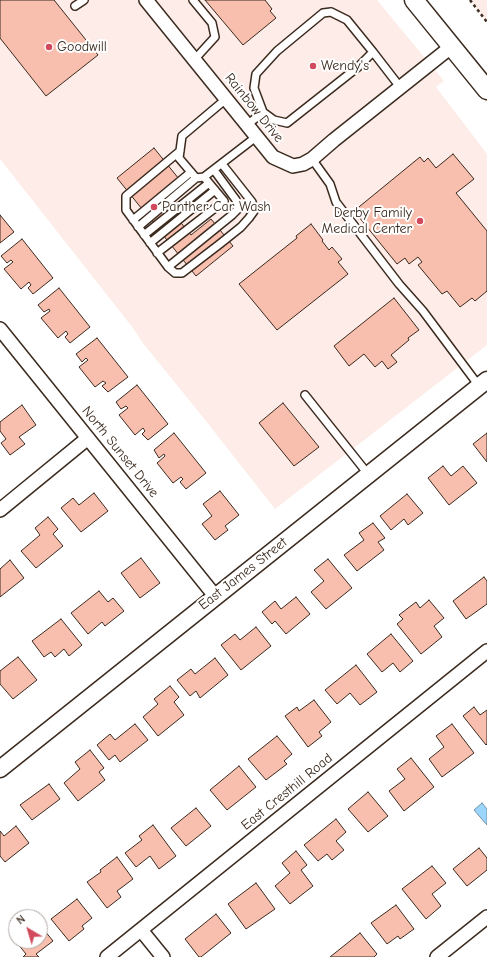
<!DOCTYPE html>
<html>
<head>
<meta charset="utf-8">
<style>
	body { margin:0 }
	#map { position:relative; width:487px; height:957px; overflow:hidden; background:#fff; font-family:"Comic Neue",sans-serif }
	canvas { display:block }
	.north { position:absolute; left:8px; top:909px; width:40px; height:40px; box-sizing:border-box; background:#fff; border:1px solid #b1aaa5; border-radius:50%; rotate:322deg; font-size:11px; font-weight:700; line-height:16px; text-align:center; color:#3b2a1e }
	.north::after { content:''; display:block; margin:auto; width:14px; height:18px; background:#d1495b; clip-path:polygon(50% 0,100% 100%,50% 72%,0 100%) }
</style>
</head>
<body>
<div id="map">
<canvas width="487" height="957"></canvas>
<div class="north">N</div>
</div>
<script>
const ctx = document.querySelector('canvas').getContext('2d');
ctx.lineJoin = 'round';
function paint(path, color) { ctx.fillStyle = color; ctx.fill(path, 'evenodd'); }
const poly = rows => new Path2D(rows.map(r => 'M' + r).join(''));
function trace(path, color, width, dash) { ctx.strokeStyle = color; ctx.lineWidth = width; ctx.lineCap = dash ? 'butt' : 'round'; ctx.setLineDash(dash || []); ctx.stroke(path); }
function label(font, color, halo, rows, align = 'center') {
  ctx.font = font + ' "Comic Neue",sans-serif'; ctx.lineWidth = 4; ctx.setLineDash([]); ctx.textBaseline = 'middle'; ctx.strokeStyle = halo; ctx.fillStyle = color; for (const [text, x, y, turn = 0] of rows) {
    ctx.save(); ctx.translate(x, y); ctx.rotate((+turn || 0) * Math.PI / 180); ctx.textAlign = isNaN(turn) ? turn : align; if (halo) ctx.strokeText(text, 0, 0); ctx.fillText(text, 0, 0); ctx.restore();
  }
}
paint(poly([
	[0,0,377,0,444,81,436,87,487,154,487,345,275,509,202,416,142,342,133,328,0,159],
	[470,0,487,0,487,22]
]), '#fdece7');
const water = poly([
	[482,803,487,809,487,825,474,810,482,803]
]);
paint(water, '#9dd6fd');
trace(water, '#7691a4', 1);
const building = poly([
	[0,0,54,0,98,55,46,96,0,38,0,0],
	[205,0,265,0,272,9,270,11,276,18,243,45,205,0],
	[154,148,179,179,158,195,191,235,211,219,233,246,196,276,117,178,154,148],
	[453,154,474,179,456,193,487,231,487,291,475,301,472,298,460,307,447,291,442,294,418,265,422,262,418,257,409,264,405,258,397,264,354,211,420,157,424,162,428,158,436,168,453,154],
	[0,215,14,232,0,243,0,215],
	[311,224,323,240,322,241,329,250,332,247,342,259,338,262,348,274,277,330,239,284,297,238,296,236,311,224],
	[22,239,53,278,33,294,28,288,31,285,29,282,21,289,4,269,13,262,11,260,7,263,1,256,22,239],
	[59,288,90,327,70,343,65,337,68,334,66,331,58,338,41,318,50,311,49,309,44,312,38,305,59,288],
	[394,298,419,330,408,338,409,340,391,355,397,362,388,369,382,361,375,367,364,354,349,366,334,346,394,298],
	[97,338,128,377,108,392,102,386,106,383,103,381,95,387,79,367,88,360,86,358,82,362,76,354,97,338],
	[137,385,168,424,148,440,142,434,145,431,143,428,135,435,119,415,128,408,126,406,121,409,116,402,137,385],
	[283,403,319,447,294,466,259,423,283,403],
	[22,405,36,425,19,437,25,444,10,455,1,443,6,439,0,431,0,422,22,405],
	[174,433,206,473,186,489,180,482,183,479,181,477,173,483,157,463,165,456,164,454,159,458,154,450,174,433],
	[487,433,487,462,473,444,487,433],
	[443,466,451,476,463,466,477,483,449,505,428,478,443,466],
	[220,491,239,515,225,526,228,530,215,540,202,524,212,516,203,504,220,491],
	[94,493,108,511,81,532,61,508,73,498,79,505,94,493],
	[407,494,423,513,408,525,404,519,391,530,380,516,407,494],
	[48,517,58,529,53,534,63,546,36,568,21,551,40,535,35,528,48,517],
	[373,523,385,538,378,542,384,550,357,571,344,555,364,540,359,533,373,523],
	[141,558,160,583,140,598,121,573,141,558],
	[328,559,352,588,326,609,311,592,324,581,314,570,328,559],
	[10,560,24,578,0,597,0,569,10,560],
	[484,577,487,581,487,604,466,619,453,601,484,577],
	[99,591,108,602,113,598,124,611,105,626,102,622,88,634,71,613,99,591],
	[296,597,310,614,286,634,275,621,272,624,262,612,275,601,281,609,296,597],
	[429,600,444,618,434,626,442,637,421,654,397,624,403,619,399,615,416,602,420,608,429,600],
	[61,619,82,645,69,656,64,649,55,657,51,652,44,657,32,641,61,619],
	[256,627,271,646,241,670,221,645,235,634,240,640,256,627],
	[391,634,413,661,400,672,393,663,382,672,367,654,391,634],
	[18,657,37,680,13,699,0,684,0,671,18,657],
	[215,658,228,675,200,698,196,691,190,696,177,680,191,669,195,674,215,658],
	[356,665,377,692,360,705,350,693,337,704,325,690,356,665],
	[170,686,179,697,174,702,184,715,158,736,143,717,158,704,154,699,170,686],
	[314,700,331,722,319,732,322,736,308,747,285,716,297,707,299,711,314,700],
	[474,707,480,715,487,710,487,744,486,745,463,716,474,707],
	[135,724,148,740,120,762,115,755,109,760,97,745,110,734,115,740,135,724],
	[452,724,474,753,442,777,429,759,444,747,436,736,452,724],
	[277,736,292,754,284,761,287,764,266,780,248,759,277,736],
	[90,750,104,768,99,772,105,780,78,801,64,783,80,769,75,762,90,750],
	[411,758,434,787,404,811,389,791,405,779,397,769,411,758],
	[239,766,256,787,227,810,210,790,239,766],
	[49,784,60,799,32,820,20,805,49,784],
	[368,792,388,816,368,832,348,809,368,792],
	[196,808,211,826,186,846,171,828,196,808],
	[336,819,346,832,336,841,344,850,332,860,327,854,318,861,304,845,336,819],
	[153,825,176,856,159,869,150,856,136,867,125,853,142,840,139,836,153,825],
	[16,826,29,843,5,862,0,856,0,831,4,836,16,826],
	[479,848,487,858,487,870,467,886,453,869,479,848],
	[296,851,307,865,301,870,313,886,290,904,275,886,290,873,282,863,296,851],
	[117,857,133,879,117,891,121,897,107,908,87,882,101,872,100,870,117,857],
	[432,866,446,883,432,894,441,906,426,919,402,889,432,866],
	[256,883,275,909,246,929,228,904,256,883],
	[77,899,92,918,82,926,84,929,69,941,51,919,77,899],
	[396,905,414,929,400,939,398,936,387,944,371,923,396,905],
	[216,914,231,933,201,957,199,957,185,939,216,914],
	[40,925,53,941,36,954,39,957,23,957,26,954,17,943,19,941,40,941,40,925],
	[360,933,377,954,374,957,330,957,360,933]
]);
paint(building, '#f8bfaf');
trace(building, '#3b2a1e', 1);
const service = poly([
	[193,0,212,23,215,37,194,60],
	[75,6,84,0],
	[331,12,347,20,373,52,358,67,287,123,274,120,263,112,254,88,256,74,277,51,323,13,331,12],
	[373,52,400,87],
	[226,99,182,136,179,158,196,178,204,177,256,137],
	[247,125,263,112],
	[180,151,126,196,126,210,168,267,175,273,182,273,221,243,241,227,249,218,254,211,252,202,222,164],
	[312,159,330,184,336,202,399,284,423,311,479,386],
	[133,220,191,172],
	[138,227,196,178],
	[144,235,209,183],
	[150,243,215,190],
	[157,253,224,201,204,177],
	[168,267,232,215,238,209,236,200,214,170],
	[305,395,368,474]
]);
const minor = poly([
	[146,0,273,157,293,166,303,164,312,159,334,140,451,47],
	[0,329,215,596],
	[0,510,88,438],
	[141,930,163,957],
	[107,957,487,651],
	[437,957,487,917]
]);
const tertiary = poly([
	[0,769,487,380]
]);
const secondary = poly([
	[414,0,487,90]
]);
trace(service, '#3b2a1e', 10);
trace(minor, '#3b2a1e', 16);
trace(tertiary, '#3b2a1e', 19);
trace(secondary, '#3b2a1e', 21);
trace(poly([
	[470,0,487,22]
]), '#3b2a1e', 2.5, [3, 3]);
trace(service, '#fff', 7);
trace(minor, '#fff', 13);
trace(tertiary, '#fff', 16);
trace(secondary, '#fff', 18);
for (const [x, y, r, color] of [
	[49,47,4,"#d1495b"],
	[313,66,4,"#d1495b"],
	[154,207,4,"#d1495b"],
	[420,221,4,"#d1495b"]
]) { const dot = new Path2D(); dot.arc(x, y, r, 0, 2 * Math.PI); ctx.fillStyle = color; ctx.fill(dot); trace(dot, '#fff', 1.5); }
label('14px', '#3b2a1e', '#fff', [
	["Goodwill",57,47],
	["Wendy's",321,66],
	["Panther Car Wash",162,207],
	["Derby Family",412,213,"right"],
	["Medical Center",412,229,"right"]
], 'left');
label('14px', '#3b2a1e', '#fff', [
	["Rainbow Drive",254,108,51],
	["North Sunset Drive",120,452,51],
	["East James Street",243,574,-38],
	["East Cresthill Road",287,792,-39]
]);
</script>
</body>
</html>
